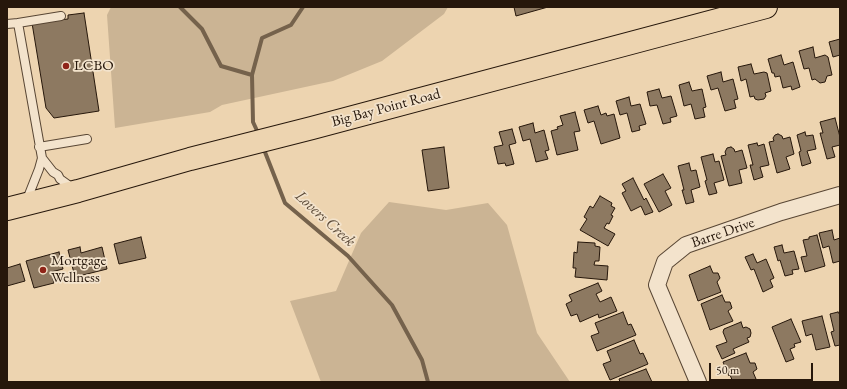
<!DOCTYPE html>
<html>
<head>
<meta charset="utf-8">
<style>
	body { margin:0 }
	#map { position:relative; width:847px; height:389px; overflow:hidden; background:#edd4b0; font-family:"EB Garamond",serif }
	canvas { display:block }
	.frame { position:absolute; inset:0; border:8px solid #26170b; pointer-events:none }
	.scale { position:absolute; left:709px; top:363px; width:104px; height:18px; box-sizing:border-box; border:2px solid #26170b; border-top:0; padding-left:5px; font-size:12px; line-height:14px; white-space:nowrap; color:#26170b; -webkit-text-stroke:3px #f3e3cc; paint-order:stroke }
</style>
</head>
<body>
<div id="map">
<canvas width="847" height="389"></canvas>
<div class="frame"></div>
<div class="scale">50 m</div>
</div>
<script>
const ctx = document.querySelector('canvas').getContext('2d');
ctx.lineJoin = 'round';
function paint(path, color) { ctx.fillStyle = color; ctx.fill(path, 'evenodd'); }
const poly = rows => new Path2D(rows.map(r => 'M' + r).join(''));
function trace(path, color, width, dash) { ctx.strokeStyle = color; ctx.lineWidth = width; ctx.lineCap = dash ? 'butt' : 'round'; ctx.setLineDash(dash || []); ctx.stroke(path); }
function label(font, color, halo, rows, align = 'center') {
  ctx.font = font + ' "EB Garamond",serif'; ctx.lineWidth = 3.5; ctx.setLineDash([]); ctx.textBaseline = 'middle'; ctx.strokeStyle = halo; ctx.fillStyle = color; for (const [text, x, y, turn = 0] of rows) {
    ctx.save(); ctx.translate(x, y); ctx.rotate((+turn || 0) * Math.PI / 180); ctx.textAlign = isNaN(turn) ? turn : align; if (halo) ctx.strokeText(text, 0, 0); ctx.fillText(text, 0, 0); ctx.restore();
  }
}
paint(poly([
	[111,7,448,7,444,14,382,61,333,81,222,105,210,112,115,128,107,15],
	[389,202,446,210,488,203,507,225,537,333,570,382,321,382,290,301,336,291,361,233]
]), '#cbb494');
trace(poly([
	[180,7,202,29,221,66,252,75],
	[259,135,253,122,252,75,262,38,291,25,303,7],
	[263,147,285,203,348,256,392,305,422,360,428,382]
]), '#75624c', 4);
const building = poly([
	[514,7,548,7,516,16,514,7],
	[84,13,99,111,54,118,46,108,32,23,68,19,68,15,84,13],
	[840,39,840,55,833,57,829,42,840,39],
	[813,47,815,58,825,55,828,57,832,75,827,76,825,82,820,83,815,79,812,80,809,68,804,69,799,51,813,47],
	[781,55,784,65,793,62,800,87,792,90,791,86,783,88,780,76,775,77,774,73,772,73,768,59,781,55],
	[751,64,754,74,764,72,767,73,771,91,765,93,766,96,764,99,758,100,755,99,754,96,750,97,746,79,741,81,738,67,751,64],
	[721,72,723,82,733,79,738,99,734,100,736,108,725,111,718,88,711,90,707,76,721,72],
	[689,82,692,91,702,89,706,107,703,108,705,117,695,119,691,104,684,106,679,85,689,82],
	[659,89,662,98,671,96,677,116,670,118,671,122,663,124,657,105,650,106,647,92,659,89],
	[629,97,631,106,640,104,646,124,639,126,640,130,632,132,627,113,620,115,616,101,629,97],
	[598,106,601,115,606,113,607,116,614,114,620,138,601,144,594,121,588,123,584,110,598,106],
	[575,112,580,131,574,132,578,150,557,155,551,131,558,129,557,127,563,125,560,116,575,112],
	[835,118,840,137,840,145,832,147,835,157,827,159,820,133,823,133,820,122,835,118],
	[533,123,535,133,544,130,549,150,545,151,548,159,536,162,530,139,523,141,519,127,533,123],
	[512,129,516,143,509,145,514,164,506,166,505,163,498,164,494,147,503,145,499,132,512,129],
	[805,132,806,136,813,135,816,149,807,151,811,163,802,166,799,152,801,151,797,135,805,132],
	[778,134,782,136,783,139,790,137,794,154,786,157,790,169,777,173,769,142,774,141,773,138,775,135,778,134],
	[757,143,758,146,764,144,769,165,760,167,763,177,754,180,750,165,753,165,748,145,757,143],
	[444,147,449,188,428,191,422,150,444,147],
	[731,147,734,149,735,152,742,150,747,168,739,170,742,183,729,186,721,156,726,155,725,152,727,148,731,147],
	[713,154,715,162,719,161,724,180,714,183,717,193,709,195,705,181,707,180,701,157,713,154],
	[689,163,691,171,696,170,700,187,691,190,694,202,686,204,682,190,684,190,678,166,689,163],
	[663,174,671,188,665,191,672,205,659,212,644,184,663,174],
	[633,178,644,200,646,198,653,212,645,215,641,206,631,211,622,193,626,191,622,184,633,178],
	[600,196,612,203,611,206,615,208,611,215,613,216,609,224,607,223,604,228,615,234,608,246,580,230,587,219,584,217,590,206,593,208,600,196],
	[832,230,834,240,840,238,840,261,833,263,829,246,823,248,819,233,832,230],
	[817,235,825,266,805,272,801,257,807,256,803,240,809,239,809,237,817,235],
	[141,237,146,258,119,264,114,244,141,237],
	[578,242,595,243,595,246,600,247,599,261,595,261,594,265,608,266,607,280,575,277,576,268,573,268,574,252,577,253,578,242],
	[782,245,784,253,794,251,799,269,792,270,793,274,785,276,780,260,778,261,774,247,782,245],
	[80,247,81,253,102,247,107,269,75,277,68,250,80,247],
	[59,252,63,269,51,272,54,283,34,288,26,261,59,252],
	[753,254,757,263,766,259,774,278,770,280,773,287,763,292,754,269,751,270,745,257,753,254],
	[20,264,25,281,7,286,7,268,20,264],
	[710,266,713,273,718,273,720,278,717,282,721,292,698,301,689,275,710,266],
	[598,283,602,291,596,294,600,302,611,297,617,311,599,318,598,314,580,322,577,314,571,316,566,304,572,301,569,295,598,283],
	[722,295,725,302,730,302,732,308,728,311,733,321,710,330,701,304,722,295],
	[623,312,628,325,631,324,636,335,597,351,591,336,599,333,595,323,623,312],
	[838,312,840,315,840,345,835,346,831,332,834,331,830,314,838,312],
	[822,316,830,347,816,350,812,334,806,336,802,321,822,316],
	[791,319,801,342,794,344,795,347,790,349,794,359,786,362,772,327,791,319],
	[741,322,743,328,746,327,750,329,751,333,750,337,747,338,749,342,733,349,735,353,722,359,716,346,727,342,723,332,724,329,741,322],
	[634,340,640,354,643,353,648,364,610,380,603,364,611,361,607,351,634,340],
	[746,353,750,363,755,363,757,369,753,372,756,379,748,382,733,382,730,375,729,376,723,362,746,353],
	[646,369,652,382,620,382,619,379,646,369]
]);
paint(building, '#8d7961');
trace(building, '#26170b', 1);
const lane = poly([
	[18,23,61,16],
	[7,24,18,23,42,158,39,169,26,202],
	[39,147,87,139],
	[42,158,53,172,58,175,60,179,74,189]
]);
const street = poly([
	[698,382,657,285,665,262,686,245,781,212,840,195]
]);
const primary = poly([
	[7,209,78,191,190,159,312,128,766,7]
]);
trace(lane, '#584634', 10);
trace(street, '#584634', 18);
trace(primary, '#26170b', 24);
trace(lane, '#f3e3cc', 8);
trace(street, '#f3e3cc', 16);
trace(primary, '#edd4b0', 22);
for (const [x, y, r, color] of [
	[66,66,4,"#8f2418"],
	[43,270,4,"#8f2418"]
]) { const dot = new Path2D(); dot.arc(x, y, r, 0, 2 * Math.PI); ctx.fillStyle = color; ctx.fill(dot); trace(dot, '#f3e3cc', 1.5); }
label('15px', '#26170b', '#f3e3cc', [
	["LCBO",74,66],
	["Mortgage",51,261],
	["Wellness",51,278]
], 'left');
label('15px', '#26170b', '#f3e3cc', [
	["Big Bay Point Road",386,108,-15],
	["Barre Drive",723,233,-19]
]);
label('italic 16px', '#5a4937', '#f3e3cc', [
	["Lovers Creek",325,219,42]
]);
</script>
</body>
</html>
